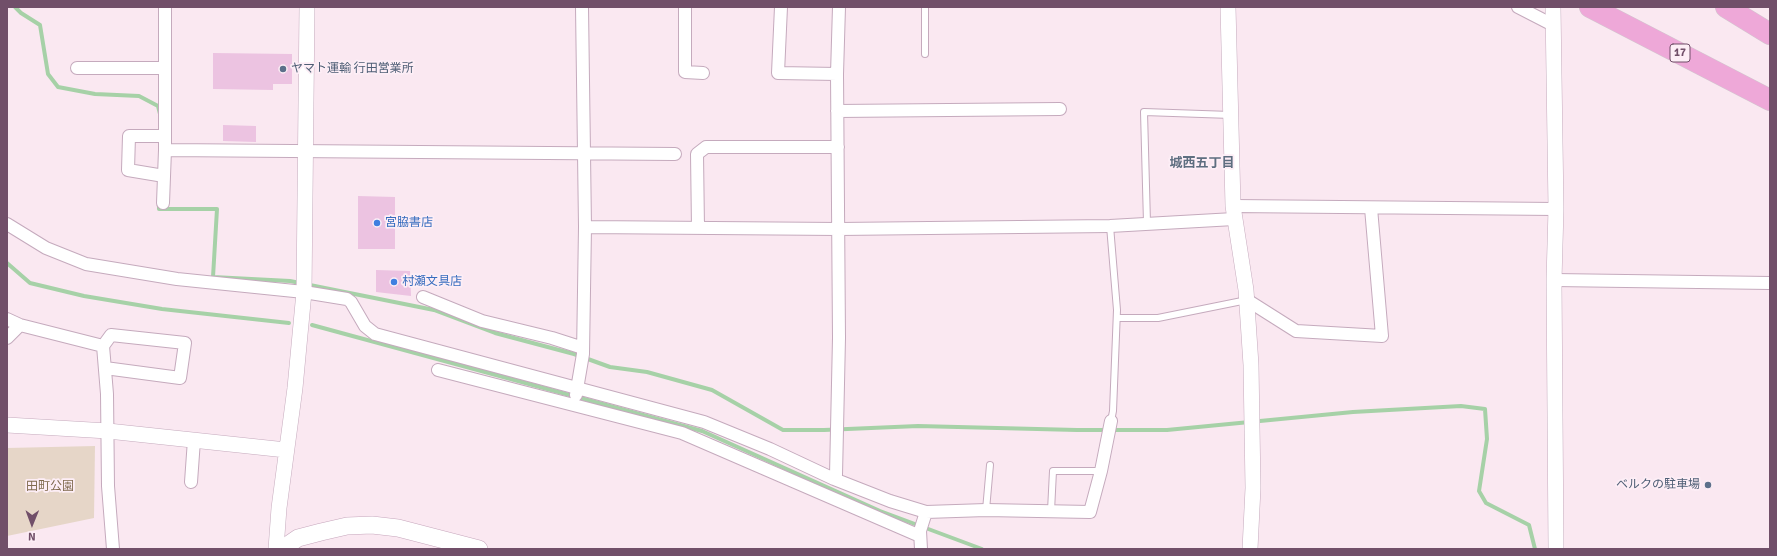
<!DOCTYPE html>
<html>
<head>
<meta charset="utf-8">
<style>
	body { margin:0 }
	#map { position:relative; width:1777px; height:556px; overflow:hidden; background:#fae8f1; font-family:Signika,sans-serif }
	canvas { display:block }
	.frame { position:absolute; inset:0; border:8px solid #714f69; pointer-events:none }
	.north { position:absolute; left:12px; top:504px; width:40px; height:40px; -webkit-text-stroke:3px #fdeef6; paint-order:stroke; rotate:181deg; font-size:11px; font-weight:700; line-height:16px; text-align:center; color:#714f69 }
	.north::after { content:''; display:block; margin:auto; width:14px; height:18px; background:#714f69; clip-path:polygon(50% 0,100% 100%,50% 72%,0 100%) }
</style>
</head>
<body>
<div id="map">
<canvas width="1777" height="556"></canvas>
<div class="frame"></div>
<div class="north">N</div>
</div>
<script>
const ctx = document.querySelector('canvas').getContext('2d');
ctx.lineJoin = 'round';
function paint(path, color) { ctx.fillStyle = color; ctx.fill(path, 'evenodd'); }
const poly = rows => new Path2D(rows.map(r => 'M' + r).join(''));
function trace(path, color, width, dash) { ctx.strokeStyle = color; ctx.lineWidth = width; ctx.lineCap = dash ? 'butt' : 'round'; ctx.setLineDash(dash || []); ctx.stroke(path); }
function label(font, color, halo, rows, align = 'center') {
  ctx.font = font + ' Signika,"Noto Sans JP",sans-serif'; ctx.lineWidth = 3.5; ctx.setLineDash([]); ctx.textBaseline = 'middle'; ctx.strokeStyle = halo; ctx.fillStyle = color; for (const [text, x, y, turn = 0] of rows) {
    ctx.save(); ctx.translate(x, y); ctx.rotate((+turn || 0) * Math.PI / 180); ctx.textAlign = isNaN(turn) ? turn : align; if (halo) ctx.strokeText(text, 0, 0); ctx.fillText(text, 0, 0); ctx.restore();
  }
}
paint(poly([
	[95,446,94,518,7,536,7,448]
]), '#e6d6c8');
trace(poly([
	[15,7,21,13,40,25,48,74,58,87,95,94,139,96,158,106,160,114],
	[159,202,159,209,217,209,213,277,290,281,434,310,495,333,574,354,610,367,647,372,712,390,783,430,824,430,918,426,1077,430,1167,430,1353,412,1461,406,1485,409,1487,439,1479,491,1486,503,1529,525,1535,549],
	[7,263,30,283,84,296,162,309,289,323],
	[312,325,702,431,880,511,982,549]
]), '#a6d1a7', 4);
paint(poly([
	[213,53,292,54,292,84,273,84,273,90,213,89],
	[223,125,256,126,256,142,223,141],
	[358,196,395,197,395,249,358,249],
	[376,270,410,271,411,296,376,292]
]), '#ecc3e1');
const service = poly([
	[925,54,925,7],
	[1147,223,1144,112,1231,115],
	[1110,226,1117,310,1113,411,1111,421],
	[1117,318,1158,318,1247,300],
	[986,510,990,465],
	[1051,511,1053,471,1101,471]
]);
const minor = poly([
	[582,7,585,227,839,229,1110,226,1234,219],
	[685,7,685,72,703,73],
	[781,7,778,73,837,74],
	[1518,7,1553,25],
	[77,68,165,68],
	[837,111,1060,109],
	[165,150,165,7],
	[164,176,128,170,129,136,165,136],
	[163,203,165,150,675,154],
	[1233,206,1556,209],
	[7,224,46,248,86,264,177,279,304,292,347,299,351,302,365,326,375,334,704,422,770,449,834,479,890,501,926,512,920,531,921,549],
	[698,228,697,154,706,147,838,147],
	[1554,280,1770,283],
	[423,297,482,321,552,338,583,348],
	[1247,300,1296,331,1382,336,1371,208],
	[7,319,20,325,103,346,107,394,108,486,113,549],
	[7,338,20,325],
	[103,346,111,335,185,343,180,378,105,368],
	[438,370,682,433,920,536],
	[576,395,583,354,585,227],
	[834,479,836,475,839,338,837,74,839,7],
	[191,482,194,440],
	[926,512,986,510,1090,512,1101,471,1111,421]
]);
const tertiary = poly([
	[1228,7,1233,206,1246,290,1251,365,1253,488,1250,549],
	[1553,7,1556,209,1554,280,1556,549],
	[7,425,108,431,286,450],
	[276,549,279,508,295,388,304,292,307,7]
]);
const secondary = poly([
	[282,549,298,538,321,532,347,526,372,525,398,528,479,549]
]);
const trunk = poly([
	[1590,7,1770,100],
	[1726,7,1770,34]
]);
trace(service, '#c5aabd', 8);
trace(minor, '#c5aabd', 14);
trace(tertiary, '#c5aabd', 16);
trace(secondary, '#c6a6bc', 18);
trace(trunk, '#d2c7cf', 22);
trace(service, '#fff', 6);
trace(minor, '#fff', 12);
trace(tertiary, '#fff', 15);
trace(secondary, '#fff', 17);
trace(trunk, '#eea8d8', 21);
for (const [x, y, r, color] of [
	[283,69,4,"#5c6f8a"],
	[377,223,4,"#3f7fe0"],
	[394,282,4,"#3f7fe0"],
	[1708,485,4,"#5c6f8a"]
]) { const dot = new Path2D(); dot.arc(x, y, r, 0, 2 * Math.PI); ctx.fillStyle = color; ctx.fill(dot); trace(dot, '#fdeef6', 1.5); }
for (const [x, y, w] of [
	[1680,53,20]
]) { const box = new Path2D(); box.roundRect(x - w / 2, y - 9, w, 18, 3); ctx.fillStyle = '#fdeef6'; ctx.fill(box); trace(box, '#714f69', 1); }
label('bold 11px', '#714f69', null, [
	["17",1680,53]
]);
label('12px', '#4e5e75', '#fdeef6', [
	["ヤマト運輸 行田営業所",291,69],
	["ベルクの駐車場",1700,485,"right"]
], 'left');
label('12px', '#366cbe', '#fdeef6', [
	["宮脇書店",385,223],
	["村瀬文具店",402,282]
], 'left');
label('12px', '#806b4f', '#fdeef6', [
	["田町公園",50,487]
]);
label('bold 13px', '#5e6e80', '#fdeef6', [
	["城西五丁目",1202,164]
]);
</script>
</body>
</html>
